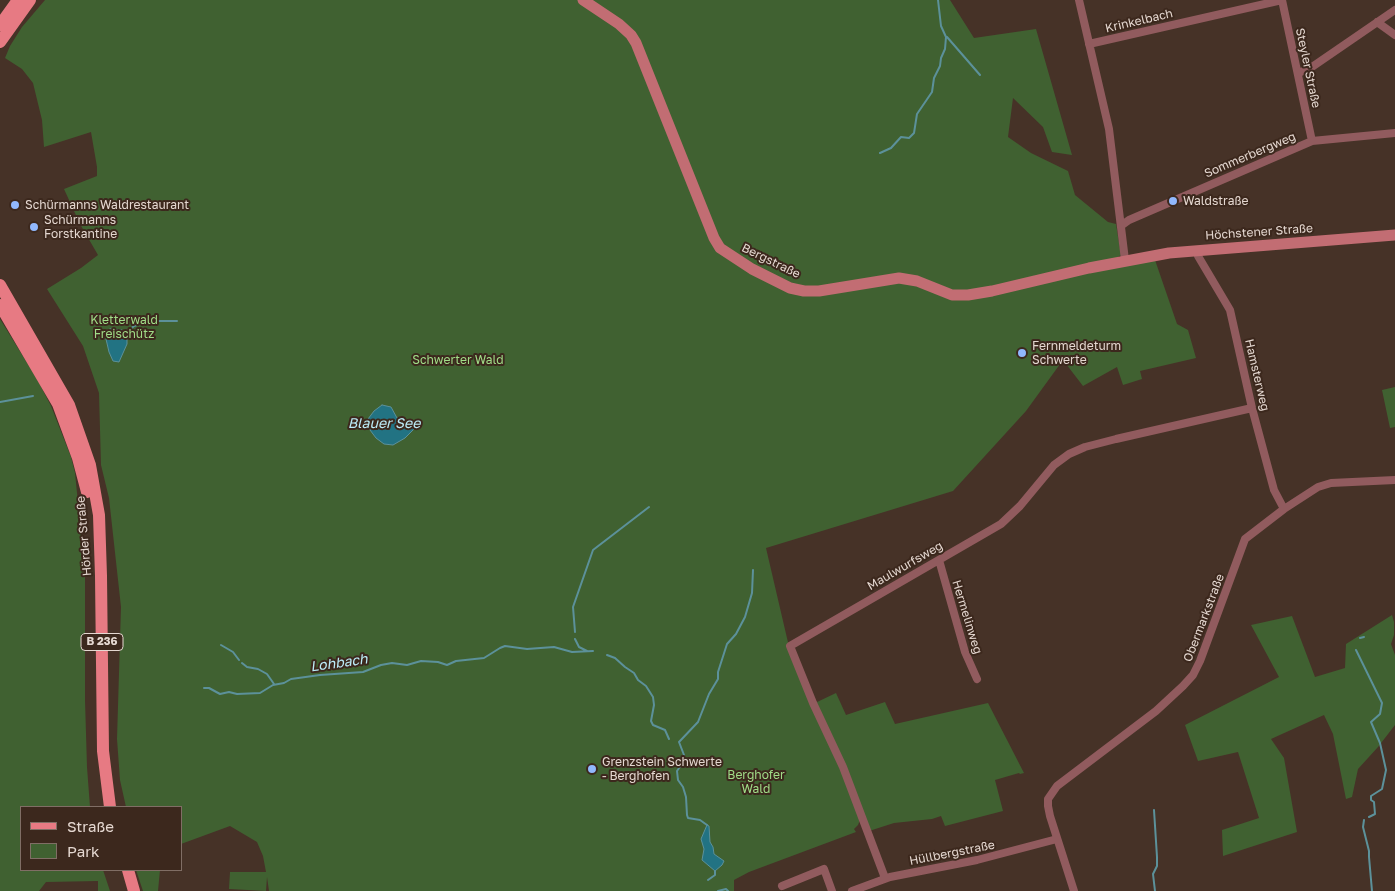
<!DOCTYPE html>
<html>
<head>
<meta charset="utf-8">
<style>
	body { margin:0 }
	#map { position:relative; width:1395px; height:891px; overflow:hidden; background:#463227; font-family:"Golos Text",sans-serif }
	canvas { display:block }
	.legend { position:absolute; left:20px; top:806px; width:162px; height:65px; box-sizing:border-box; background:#3c281d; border:1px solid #806e65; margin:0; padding:6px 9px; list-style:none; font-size:15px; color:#e5d8d1 }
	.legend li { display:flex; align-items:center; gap:10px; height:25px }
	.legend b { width:25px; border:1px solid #806e65 }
</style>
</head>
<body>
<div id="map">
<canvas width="1395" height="891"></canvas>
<ul class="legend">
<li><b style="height:6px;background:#e77a83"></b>Straße</li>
<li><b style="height:14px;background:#406131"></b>Park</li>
</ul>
</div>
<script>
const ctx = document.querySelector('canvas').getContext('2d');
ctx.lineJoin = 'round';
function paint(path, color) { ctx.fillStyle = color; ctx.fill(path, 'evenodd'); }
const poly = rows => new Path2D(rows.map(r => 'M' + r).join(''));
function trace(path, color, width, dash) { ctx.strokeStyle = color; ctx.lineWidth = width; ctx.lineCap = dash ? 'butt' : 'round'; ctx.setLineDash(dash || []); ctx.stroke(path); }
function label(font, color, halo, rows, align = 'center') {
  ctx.font = font + ' "Golos Text",sans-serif'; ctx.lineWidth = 4; ctx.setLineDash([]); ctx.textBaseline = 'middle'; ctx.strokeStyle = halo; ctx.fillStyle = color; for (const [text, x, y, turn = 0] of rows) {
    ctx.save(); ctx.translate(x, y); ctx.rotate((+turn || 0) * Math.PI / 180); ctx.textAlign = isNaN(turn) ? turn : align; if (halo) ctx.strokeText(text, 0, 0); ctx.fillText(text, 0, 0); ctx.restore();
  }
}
paint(poly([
	[45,0,950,0,974,38,1036,29,1072,155,1052,152,1043,127,1013,98,1008,137,1031,153,1068,171,1075,195,1108,222,1116,224,1121,255,1115,259,1155,260,1177,324,1188,330,1196,358,1140,371,1142,379,1123,385,1117,367,1083,386,1063,360,1026,411,953,491,766,548,790,651,841,768,860,820,858,825,854,829,856,832,749,872,734,880,734,891,269,891,267,877,266,891,229,889,230,872,266,872,263,856,257,842,230,826,181,844,181,807,126,807,120,780,117,739,121,607,109,498,101,465,99,393,83,346,47,289,81,268,98,255,80,224,64,189,97,176,97,167,91,132,44,147,42,120,33,83,22,69,5,58,10,46,22,27],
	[0,319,37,379,51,406,71,457,75,473,85,572,85,700,87,767,90,807,21,807,21,870,103,870,110,891,98,891,98,881,46,882,39,891,0,891],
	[1395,387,1395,427,1390,428,1382,390],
	[1392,615,1394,622,1394,635,1391,644,1395,655,1395,725,1378,747,1358,769,1352,797,1346,799,1333,734,1324,715,1271,739,1284,758,1297,832,1223,856,1222,830,1259,818,1238,752,1198,761,1185,725,1279,677,1251,625,1292,616,1315,677,1345,668,1346,644],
	[836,693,846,715,885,702,895,724,988,703,1024,773,1020,774,1019,773,995,780,1003,811,945,826,941,816,932,819,894,823,869,831,815,703],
	[136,870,160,870,158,891,143,891]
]), '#406131');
const water = poly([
	[110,329,122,330,127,334,127,344,119,362,113,361,109,352,106,339,108,332,110,329],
	[382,405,391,407,397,418,412,422,414,429,405,438,393,445,384,444,376,438,370,430,368,419,374,411,382,405],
	[707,825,709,826,710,842,713,847,714,854,724,861,722,865,715,871,702,860,704,849,701,839,707,825]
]);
paint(water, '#227383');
trace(water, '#5c919a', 1);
trace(poly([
	[947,37,980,75],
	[880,153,891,148,901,137,909,138,914,133,917,114,932,92,934,78,940,66,941,58,945,49,946,37,941,26,938,0],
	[126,333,134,326,150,321,177,321],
	[0,402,33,396],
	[575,632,573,607,593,550,649,507],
	[1360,638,1364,637],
	[575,639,579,647,587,651],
	[221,645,233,652,239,660],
	[1356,650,1382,703,1380,714,1371,722,1380,743,1386,770,1382,789,1371,796,1371,800,1374,802,1375,814,1369,817],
	[607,655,615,658,625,667,634,673,638,680,646,686,653,697,654,705,651,721,653,725,665,730,669,739],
	[242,663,247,667,258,669,267,674,274,684],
	[204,688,209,688,220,694,229,692,237,694,260,693,273,685,284,683,291,679,320,675,363,672,381,665,392,663,407,665,421,661,438,662,447,665,456,661,484,658,500,648,505,646,527,649,554,647,572,652,593,651],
	[1154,810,1157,857,1157,866,1153,874,1155,891],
	[1364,820,1363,827,1369,851,1369,857,1372,891],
	[707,825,700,820,688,818,687,815,686,797,683,787,678,780,677,771,684,761,684,755,679,742,698,722,709,694,718,679,718,672,727,644,736,634,745,617,752,593,753,570],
	[708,880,715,875,715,871],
	[718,891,726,889,728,891]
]), '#5c919a', 2);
trace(poly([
	[1079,0,1109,129,1125,260],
	[1282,0,1312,141],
	[1377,22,1395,35],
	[1089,44,1282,0],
	[1298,73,1309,69,1395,10],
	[1122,225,1129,220,1312,141,1395,133],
	[1198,250,1198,256,1230,310,1252,408,1274,490,1284,509],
	[939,560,965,652,977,679],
	[885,878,843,767,813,703,790,646,1001,524,1020,506,1054,465,1069,454,1085,447,1116,439,1252,408],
	[782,886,824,869,832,891],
	[852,891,890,877,977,860,1057,839],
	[1074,891,1050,816,1048,806,1048,799,1057,786,1156,711,1183,686,1193,675,1200,661,1245,539,1284,509,1318,487,1331,483,1395,480]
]), '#915b5e', 8);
trace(poly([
	[583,0,619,24,631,35,636,43,714,238,720,248,752,269,790,288,804,291,819,291,899,278,917,281,952,295,968,295,992,291,1089,268,1169,253,1395,235]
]), '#c26d73', 11);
trace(poly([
	[0,25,18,0],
	[0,42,30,0],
	[0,285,69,405,90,465,99,515,101,576,103,751,110,807],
	[0,305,58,404,78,458,87,492],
	[128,870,134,891]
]), '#e77a83', 12);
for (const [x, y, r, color] of [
	[1173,201,5,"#91b8fd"],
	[15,205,5,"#91b8fd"],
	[34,227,5,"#91b8fd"],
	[1022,353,5,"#91b8fd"],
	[592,769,5,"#91b8fd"]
]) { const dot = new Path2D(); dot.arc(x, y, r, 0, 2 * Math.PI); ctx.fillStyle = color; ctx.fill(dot); trace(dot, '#3c281d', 2); }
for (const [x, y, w] of [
	[102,642,42]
]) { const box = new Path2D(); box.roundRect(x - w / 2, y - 8.5, w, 17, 4); ctx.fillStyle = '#3c281d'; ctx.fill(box); trace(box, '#e5d8d1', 1); }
label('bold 11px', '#e5d8d1', null, [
	["B 236",102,642]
]);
label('12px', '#e5d8d1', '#3c281d', [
	["Krinkelbach",1139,21,-13],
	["Steyler Straße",1308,68,78],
	["Sommerbergweg",1250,155,-23],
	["Höchstener Straße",1259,232,-4],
	["Bergstraße",771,261,26],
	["Hamsterweg",1257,375,77],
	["Hörder Straße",84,536,-95],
	["Maulwurfsweg",905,566,-30],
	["Hermelinweg",967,617,73],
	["Obermarkstraße",1204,618,-69],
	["Hüllbergstraße",952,853,-11]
]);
label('12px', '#e5d8d1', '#3c281d', [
	["Waldstraße",1183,201],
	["Schürmanns Waldrestaurant",25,205],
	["Schürmanns",44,220],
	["Forstkantine",44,234],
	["Fernmeldeturm",1032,346],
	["Schwerte",1032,360],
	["Grenzstein Schwerte",602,762],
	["- Berghofen",602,776]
], 'left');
label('12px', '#a1dd88', '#3c281d', [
	["Kletterwald",124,320],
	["Freischütz",124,334],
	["Schwerter Wald",458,360],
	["Berghofer",756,775],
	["Wald",756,789]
]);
label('italic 14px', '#bcecf8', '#3c281d', [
	["Blauer See",384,424],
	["Lohbach",339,663,-8]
]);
</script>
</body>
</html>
